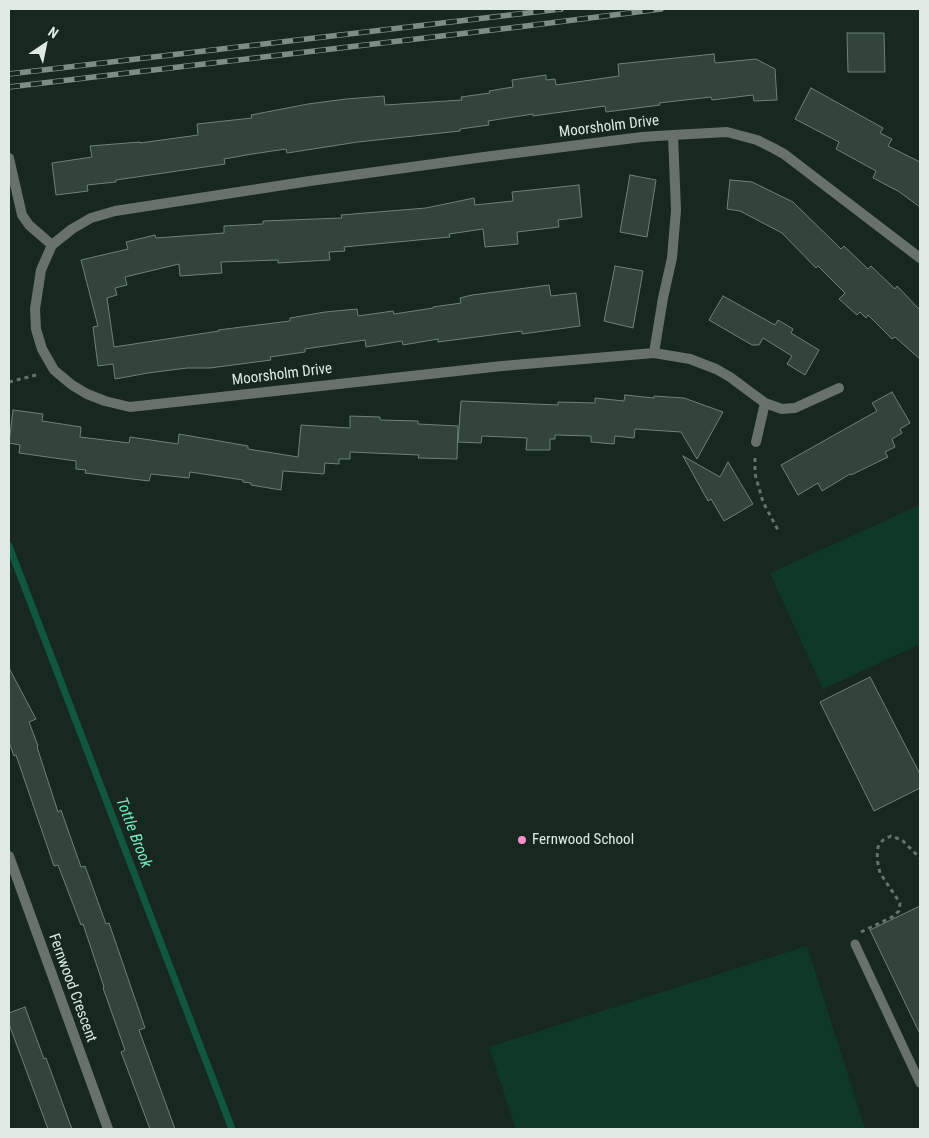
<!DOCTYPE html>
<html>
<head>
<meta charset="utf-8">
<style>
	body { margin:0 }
	#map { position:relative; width:929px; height:1138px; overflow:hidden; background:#172820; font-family:"Roboto Condensed",sans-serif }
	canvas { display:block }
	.frame { position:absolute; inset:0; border:10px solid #dfeae5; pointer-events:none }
	.north { position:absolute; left:20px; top:20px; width:50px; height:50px; -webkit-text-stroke:4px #172820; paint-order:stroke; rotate:34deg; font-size:14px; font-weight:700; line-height:20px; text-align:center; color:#dfeae5 }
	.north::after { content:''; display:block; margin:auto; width:18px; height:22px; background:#dfeae5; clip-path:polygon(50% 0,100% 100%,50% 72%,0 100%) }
</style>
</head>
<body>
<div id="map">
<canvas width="929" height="1138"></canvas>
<div class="frame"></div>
<div class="north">N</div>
</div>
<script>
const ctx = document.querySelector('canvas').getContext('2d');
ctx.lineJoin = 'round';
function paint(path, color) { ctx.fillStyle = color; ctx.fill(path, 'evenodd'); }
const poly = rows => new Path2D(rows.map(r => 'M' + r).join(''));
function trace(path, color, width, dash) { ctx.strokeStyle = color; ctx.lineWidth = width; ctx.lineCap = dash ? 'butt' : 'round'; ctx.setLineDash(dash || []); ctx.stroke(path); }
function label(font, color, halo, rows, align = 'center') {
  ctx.font = font + ' "Roboto Condensed",sans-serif'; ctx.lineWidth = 4.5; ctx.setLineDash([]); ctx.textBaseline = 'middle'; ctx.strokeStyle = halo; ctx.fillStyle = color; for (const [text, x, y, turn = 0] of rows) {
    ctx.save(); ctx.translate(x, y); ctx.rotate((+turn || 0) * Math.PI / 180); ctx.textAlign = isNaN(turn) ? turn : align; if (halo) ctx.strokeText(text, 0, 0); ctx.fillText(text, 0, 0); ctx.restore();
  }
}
paint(poly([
	[920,505,920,644,823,689,770,573],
	[807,946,865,1129,516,1129,489,1047]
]), '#0e3929');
trace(poly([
	[9,546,232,1129]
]), '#11563e', 7);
const building = poly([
	[847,33,884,33,885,72,848,72,847,33],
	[714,54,715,63,756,59,775,69,777,100,754,101,753,95,712,100,711,97,659,103,660,105,606,112,605,106,533,116,533,114,488,121,489,125,460,129,460,131,358,142,287,153,286,149,252,154,224,159,225,164,116,180,116,182,87,185,88,191,56,195,52,163,92,157,90,146,140,142,140,143,198,135,197,124,252,118,251,115,308,104,346,99,384,96,385,105,462,100,461,97,490,93,489,91,513,87,512,80,546,75,546,80,555,79,556,85,619,76,618,64,714,54],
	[811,88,883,128,880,133,892,139,888,146,920,162,920,207,898,191,873,178,876,171,836,149,839,142,795,119,811,88],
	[630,175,656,180,647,237,620,232,630,175],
	[730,180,752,182,793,202,841,249,844,246,868,269,871,266,895,289,897,286,920,310,920,359,895,337,892,339,868,315,866,318,860,312,857,315,839,299,845,293,818,266,816,268,782,233,740,211,727,209,730,180],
	[579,185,582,217,558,220,559,227,517,232,518,244,485,247,483,229,449,234,450,237,344,247,345,251,329,252,330,260,278,263,278,260,221,262,222,273,180,276,179,264,125,277,127,285,115,288,117,295,107,298,114,347,219,331,218,330,290,321,290,318,325,312,357,309,358,316,393,311,394,314,433,308,433,307,461,303,460,298,472,295,549,285,551,296,576,293,580,326,522,334,522,331,438,342,438,339,403,345,402,341,366,347,365,340,305,349,305,352,270,357,271,360,210,368,187,368,148,373,115,379,113,364,98,366,93,327,98,326,81,260,128,249,126,242,155,235,156,238,224,233,224,226,263,224,263,221,342,218,341,215,426,208,474,198,475,205,513,201,512,192,579,185],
	[615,266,643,271,633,328,604,321,615,266],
	[723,296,775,325,778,320,793,329,791,333,819,350,805,375,787,364,792,356,763,338,759,345,752,345,709,320,723,296],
	[892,392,910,423,900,429,902,433,892,439,895,447,885,452,888,457,851,475,850,474,822,491,818,483,798,495,781,465,877,411,872,403,892,392],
	[625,395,654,398,654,396,684,398,723,412,697,459,681,432,635,429,634,438,615,436,614,444,591,442,591,436,555,435,555,439,550,439,550,450,526,450,527,438,482,436,481,443,458,442,461,401,558,405,558,402,595,403,595,398,624,401,625,395],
	[13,410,43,414,42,421,81,427,80,437,129,443,130,437,178,444,179,434,248,446,248,449,298,457,301,425,350,428,350,416,380,417,380,420,418,421,418,424,458,426,457,459,418,458,419,455,350,452,350,459,339,459,339,464,325,463,324,474,283,471,281,490,251,485,251,483,243,482,243,480,190,472,189,478,151,474,149,481,124,478,85,473,86,470,76,469,76,461,19,453,20,445,9,443,13,410],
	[683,456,720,477,728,462,753,504,724,521,711,499,708,501,683,456],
	[9,668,36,719,29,722,38,746,37,747,58,812,61,810,81,867,85,866,106,924,109,923,145,1028,139,1030,175,1129,150,1129,121,1052,125,1050,103,988,104,987,83,924,81,925,58,865,54,866,16,755,14,756,9,742,9,668],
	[870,677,920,774,920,788,874,811,820,702,870,677],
	[920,906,920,1034,870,930,920,906],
	[25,1007,44,1059,46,1058,72,1129,48,1129,9,1024,9,1013,25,1007]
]);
paint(building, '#32443c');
trace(building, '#6e8279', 1);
trace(poly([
	[9,382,40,374],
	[755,458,755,474,763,502,778,530],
	[861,932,892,917,899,911,900,903,880,873,877,859,878,847,883,840,891,836,902,840,920,858]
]), '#65746d', 3, [4, 4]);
trace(poly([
	[855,944,920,1083]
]), '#68716c', 9);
trace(poly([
	[9,158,22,215,29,225,52,245],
	[654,353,663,298,672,258,676,210,673,135],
	[839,388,795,408,782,409,765,403,730,377,716,369,690,359,654,353,502,366,130,407,105,401,87,394,72,385,54,370,42,349,36,329,35,309,41,270,52,245,72,229,91,218,115,211,310,181,484,157,642,137,673,135,727,132,757,140,773,148,784,154,920,258],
	[756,442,765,403],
	[9,856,108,1129]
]), '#68716c', 10);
const rail = poly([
	[9,74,561,9],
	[9,87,518,27,661,9]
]);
trace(rail, '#7f8d87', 5.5);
trace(rail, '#172820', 4, [11]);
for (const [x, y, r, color] of [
	[522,840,5,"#f890cc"]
]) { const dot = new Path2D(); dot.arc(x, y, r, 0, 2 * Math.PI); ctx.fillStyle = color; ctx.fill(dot); trace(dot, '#172820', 2); }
label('15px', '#dfeae5', '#172820', [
	["Moorsholm Drive",609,127,-7],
	["Moorsholm Drive",282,375,-7],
	["Fernwood Crescent",72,988,70]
]);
label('15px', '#dfeae5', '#172820', [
	["Fernwood School",532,840]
], 'left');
label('italic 16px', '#74e9ba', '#172820', [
	["Tottle Brook",133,833,69]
]);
</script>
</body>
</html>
